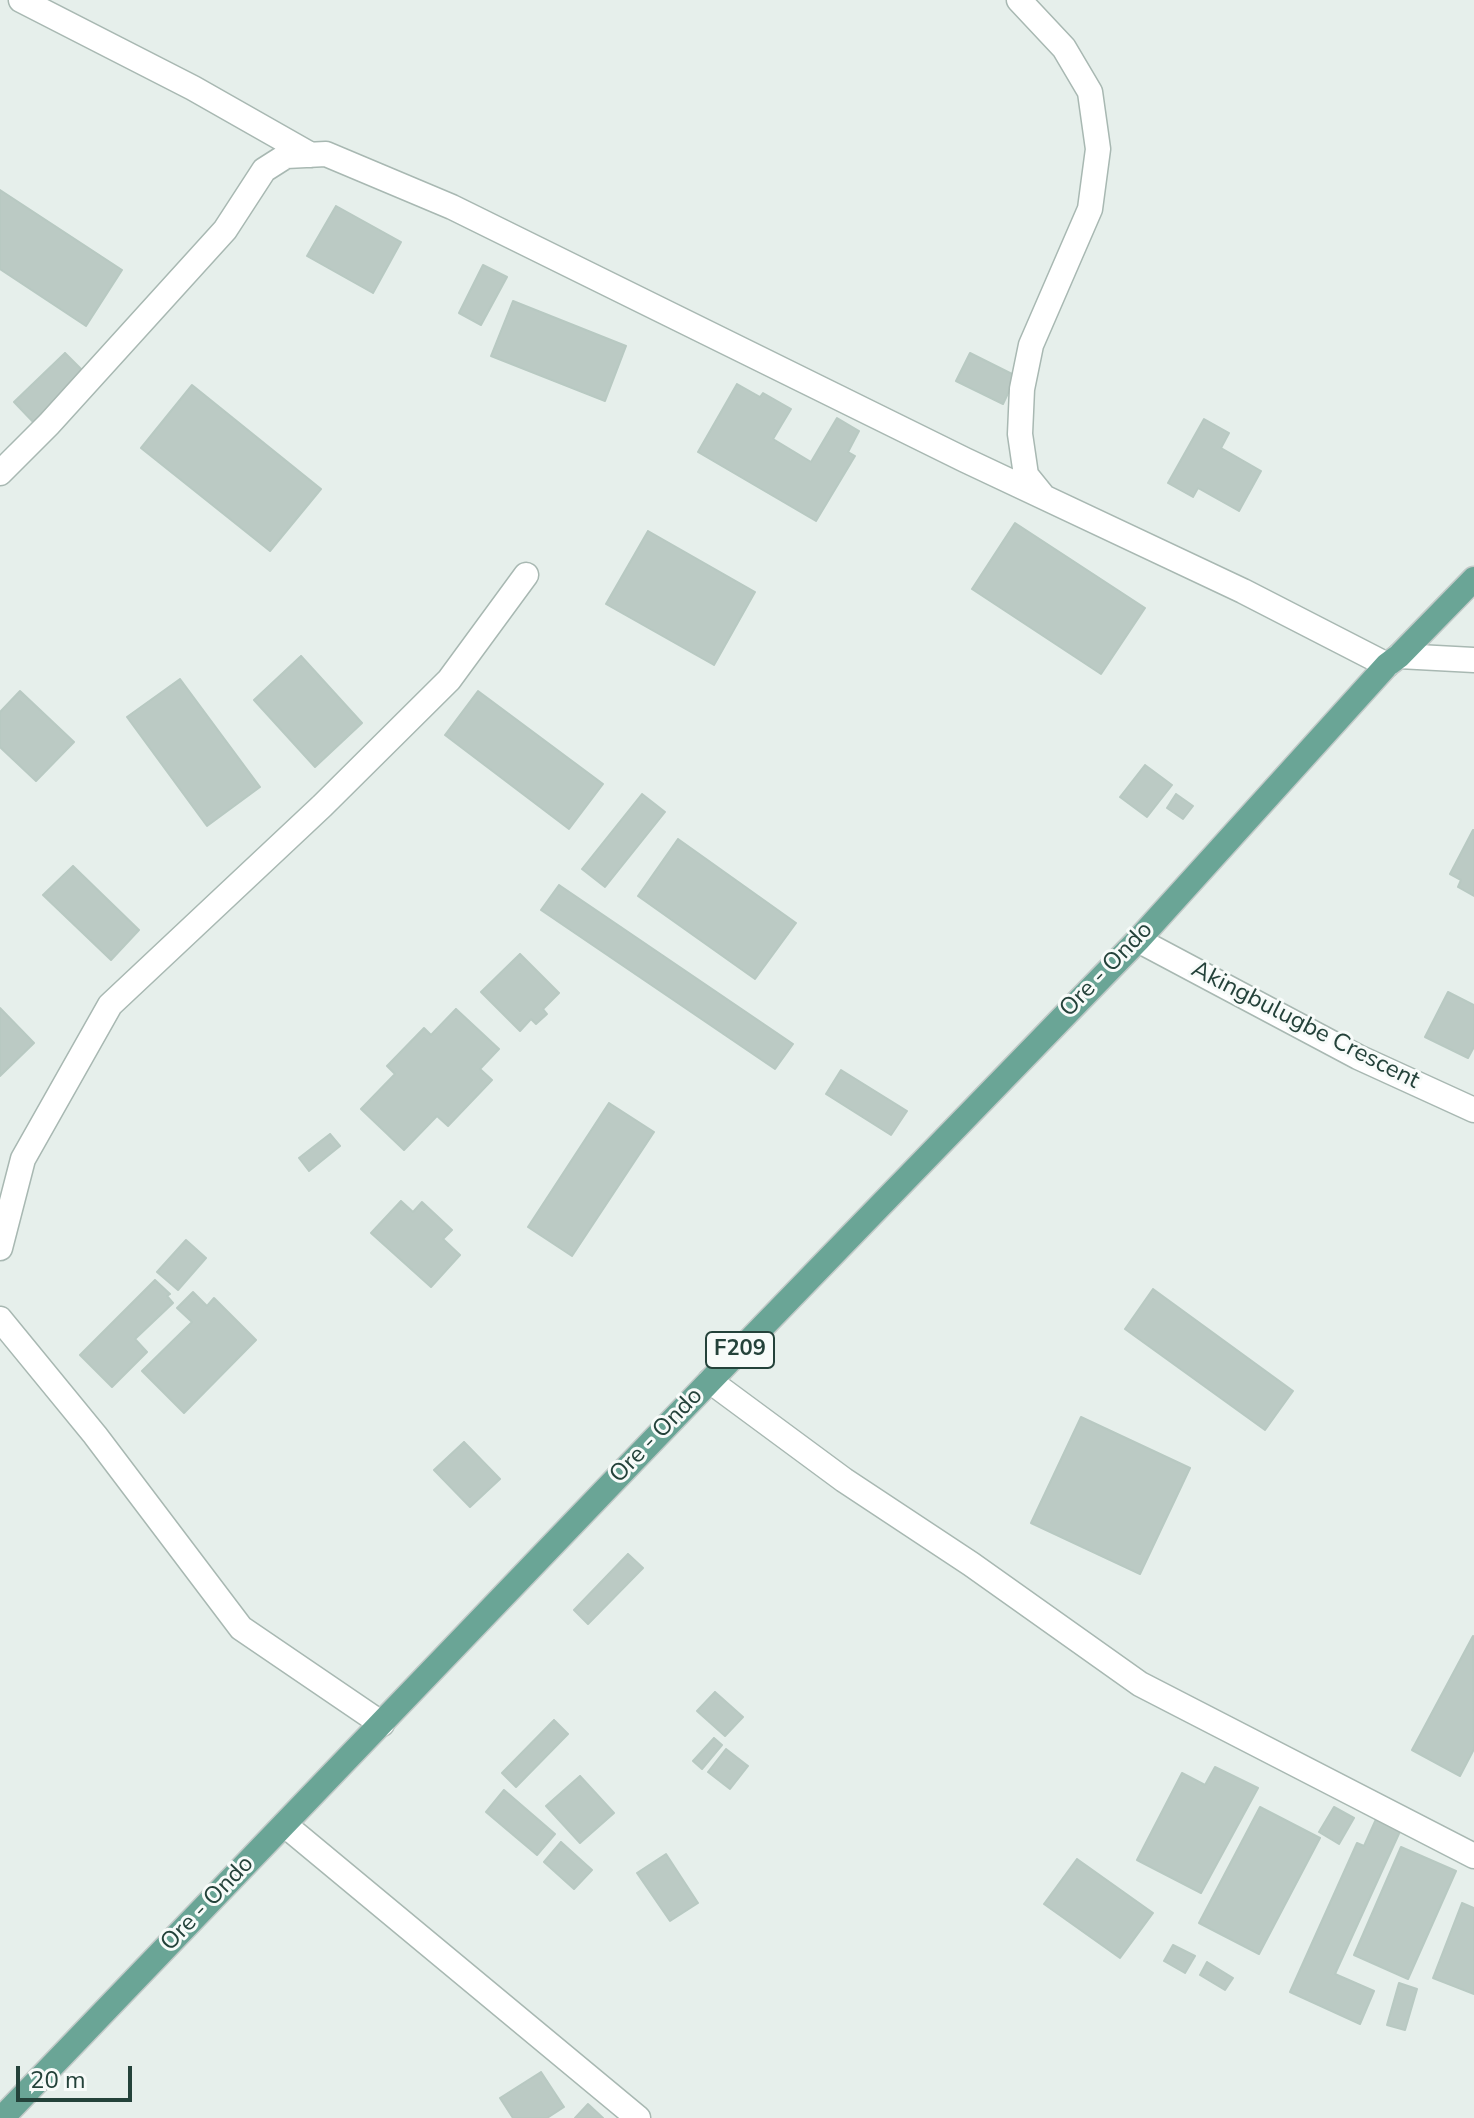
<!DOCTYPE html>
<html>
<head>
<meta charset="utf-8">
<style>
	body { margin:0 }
	#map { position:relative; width:1474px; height:2118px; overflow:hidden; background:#e6efeb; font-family:"Nunito Sans",sans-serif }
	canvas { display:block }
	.scale { position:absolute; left:16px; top:2066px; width:116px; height:36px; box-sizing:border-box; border:4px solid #24423a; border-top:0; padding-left:10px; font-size:24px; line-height:28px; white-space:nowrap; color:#24423a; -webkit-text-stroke:6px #f7fbf9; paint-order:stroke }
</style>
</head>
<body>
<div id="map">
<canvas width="1474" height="2118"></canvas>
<div class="scale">20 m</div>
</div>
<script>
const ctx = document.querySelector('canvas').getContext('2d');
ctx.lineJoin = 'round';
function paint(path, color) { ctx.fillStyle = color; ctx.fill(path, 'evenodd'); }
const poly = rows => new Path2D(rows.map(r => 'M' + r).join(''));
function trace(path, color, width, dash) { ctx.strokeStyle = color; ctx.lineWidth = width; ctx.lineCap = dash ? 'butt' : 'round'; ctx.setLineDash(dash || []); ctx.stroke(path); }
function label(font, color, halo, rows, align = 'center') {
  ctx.font = font + ' "Nunito Sans",sans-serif'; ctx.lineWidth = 6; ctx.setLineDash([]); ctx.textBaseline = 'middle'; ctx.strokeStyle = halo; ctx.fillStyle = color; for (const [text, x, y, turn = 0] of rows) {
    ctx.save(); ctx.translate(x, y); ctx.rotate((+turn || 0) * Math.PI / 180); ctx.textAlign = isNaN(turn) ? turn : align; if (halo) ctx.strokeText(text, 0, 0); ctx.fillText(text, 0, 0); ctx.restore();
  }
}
const building = poly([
	[0,190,122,270,86,326,0,269,0,190],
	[336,206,401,242,373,293,307,256,336,206],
	[483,265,507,277,481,325,459,313,483,265],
	[513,301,626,346,605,401,491,356,513,301],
	[65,353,87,375,36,425,14,402,65,353],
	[970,353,1016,376,1003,404,956,381,970,353],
	[737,384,760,397,763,393,791,409,773,439,811,462,837,418,859,431,848,452,855,456,816,521,698,452,737,384],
	[192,385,321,489,270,551,141,448,192,385],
	[1204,419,1229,433,1221,448,1261,471,1239,511,1198,488,1193,497,1168,483,1204,419],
	[1015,523,1145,608,1101,674,972,589,1015,523],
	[648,531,755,592,714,665,606,604,648,531],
	[301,656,362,723,315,767,254,700,301,656],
	[180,679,260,787,207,826,127,717,180,679],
	[20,691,74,742,36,781,0,747,0,712,20,691],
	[478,691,603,784,569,829,445,735,478,691],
	[1145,765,1172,785,1147,817,1120,797,1145,765],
	[642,794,665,812,605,887,582,869,642,794],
	[1176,794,1193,806,1183,819,1167,808,1176,794],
	[1473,830,1474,830,1474,896,1458,887,1461,880,1450,874,1473,830],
	[678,839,796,923,755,979,638,896,678,839],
	[73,866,139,930,111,960,43,895,73,866],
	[559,885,793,1044,775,1069,541,910,559,885],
	[520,954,559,993,543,1009,547,1014,536,1024,531,1019,520,1031,481,992,520,954],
	[1448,992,1474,1005,1474,1047,1468,1058,1425,1037,1448,992],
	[0,1008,34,1043,0,1076,0,1008],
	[456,1009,499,1049,480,1069,492,1080,448,1126,437,1116,404,1150,361,1109,395,1074,387,1066,424,1028,431,1035,456,1009],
	[841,1070,907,1111,891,1135,826,1094,841,1070],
	[609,1103,654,1132,572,1256,528,1227,609,1103],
	[330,1134,340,1146,309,1171,299,1158,330,1134],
	[401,1201,413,1212,422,1202,452,1230,443,1239,460,1255,431,1287,371,1233,401,1201],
	[186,1240,206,1258,178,1290,157,1272,186,1240],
	[155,1280,170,1294,167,1296,173,1303,135,1339,147,1352,112,1387,80,1355,155,1280],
	[1153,1289,1293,1391,1265,1430,1125,1329,1153,1289],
	[193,1292,207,1306,214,1298,256,1340,184,1413,142,1371,192,1322,177,1308,193,1292],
	[1081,1417,1190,1468,1140,1574,1031,1523,1081,1417],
	[464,1442,500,1479,470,1507,434,1470,464,1442],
	[628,1554,643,1568,588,1624,574,1610,628,1554],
	[1473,1636,1474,1749,1460,1776,1412,1750,1473,1636],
	[715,1692,743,1717,725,1736,697,1711,715,1692],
	[554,1720,568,1734,516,1787,502,1773,554,1720],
	[714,1738,722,1745,702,1769,693,1761,714,1738],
	[726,1749,748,1766,730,1789,708,1772,726,1749],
	[1215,1767,1258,1788,1201,1893,1137,1860,1182,1773,1205,1785,1215,1767],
	[580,1776,614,1813,580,1843,546,1806,580,1776],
	[504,1790,555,1834,537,1855,486,1812,504,1790],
	[1260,1807,1320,1838,1259,1954,1199,1923,1260,1807],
	[1334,1807,1354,1818,1339,1844,1319,1832,1334,1807],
	[1377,1817,1402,1827,1335,1974,1374,1991,1360,2024,1290,1992,1357,1843,1364,1846,1377,1817],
	[561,1842,592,1870,574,1889,544,1862,561,1842],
	[1401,1847,1456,1871,1408,1979,1354,1955,1401,1847],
	[666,1854,698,1903,670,1921,637,1873,666,1854],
	[1077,1859,1153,1913,1120,1958,1044,1904,1077,1859],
	[1462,1903,1474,1908,1474,1994,1433,1978,1462,1903],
	[1173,1945,1195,1956,1185,1973,1164,1961,1173,1945],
	[1207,1962,1233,1978,1225,1990,1200,1975,1207,1962],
	[1399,1983,1417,1989,1405,2030,1387,2025,1399,1983],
	[541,2072,564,2107,547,2118,513,2118,500,2098,541,2072],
	[588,2104,603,2118,575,2118,588,2104]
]);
paint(building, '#bbcac4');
trace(building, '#b8c9c2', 2);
const minor = poly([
	[21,0,193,88,311,155],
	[1019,0,1064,48,1090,92,1098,149,1090,209,1031,345,1022,389,1020,434,1026,475,1043,496],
	[0,473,49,424,225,230,264,170,286,156,326,154,452,207,965,460,1243,591,1387,665],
	[1399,656,1474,660],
	[1138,940,1358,1057,1474,1110],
	[0,1248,23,1159,110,1005,322,806,449,680,526,575],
	[0,1319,95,1435,241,1628,382,1724],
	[710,1381,844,1480,971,1564,1140,1684,1474,1856],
	[285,1825,638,2118]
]);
const primary = poly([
	[2,2118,710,1381,1138,940,1387,665,1399,656,1474,579]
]);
trace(minor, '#a8b8b2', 27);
trace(primary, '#c2cac8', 27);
trace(minor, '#fff', 24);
trace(primary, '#6aa596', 24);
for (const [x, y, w] of [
	[740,1350,68]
]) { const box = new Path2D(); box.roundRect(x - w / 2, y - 18, w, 36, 6); ctx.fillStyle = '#f7fbf9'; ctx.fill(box); trace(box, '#24423a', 2); }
label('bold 22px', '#24423a', null, [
	["F209",740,1350]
]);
label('24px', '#24423a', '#f7fbf9', [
	["Ore - Ondo",1107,970,-46],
	["Akingbulugbe Crescent",1305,1026,27],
	["Ore - Ondo",657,1436,-46],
	["Ore - Ondo",208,1904,-46]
]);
</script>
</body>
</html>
